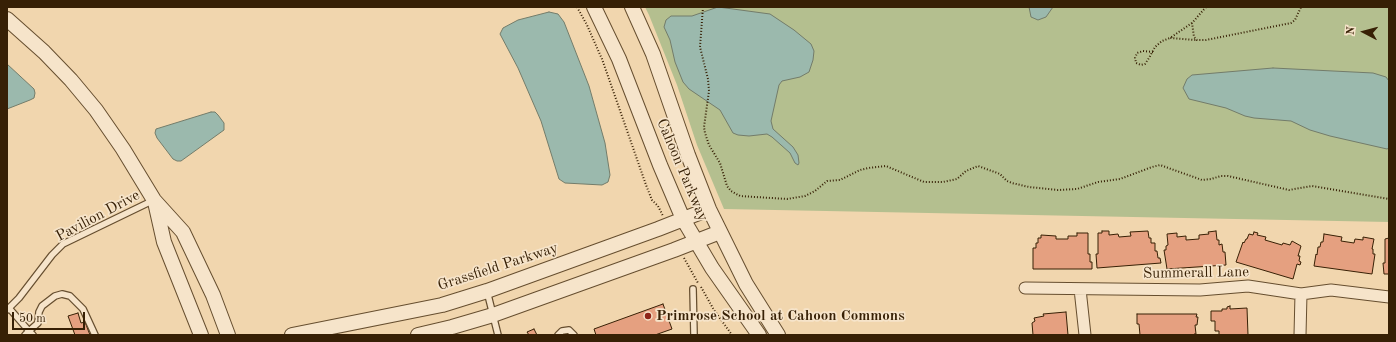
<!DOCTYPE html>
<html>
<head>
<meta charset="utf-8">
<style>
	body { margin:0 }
	#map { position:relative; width:1396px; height:342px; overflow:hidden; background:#f1d6ae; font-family:"Old Standard TT",serif }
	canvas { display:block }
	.frame { position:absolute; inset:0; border:8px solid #372005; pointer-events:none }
	.north { position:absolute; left:1344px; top:12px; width:40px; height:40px; -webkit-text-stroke:3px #f6e4ca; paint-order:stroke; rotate:276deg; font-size:11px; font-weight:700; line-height:16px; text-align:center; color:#372005 }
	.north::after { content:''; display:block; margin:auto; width:14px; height:18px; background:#372005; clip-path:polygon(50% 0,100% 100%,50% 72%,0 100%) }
	.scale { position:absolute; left:12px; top:312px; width:73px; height:18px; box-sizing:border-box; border:2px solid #372005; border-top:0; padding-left:5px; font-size:12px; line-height:14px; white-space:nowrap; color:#372005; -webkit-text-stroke:3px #f6e4ca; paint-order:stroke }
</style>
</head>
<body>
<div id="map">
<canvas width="1396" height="342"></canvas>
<div class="frame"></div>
<div class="north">N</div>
<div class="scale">50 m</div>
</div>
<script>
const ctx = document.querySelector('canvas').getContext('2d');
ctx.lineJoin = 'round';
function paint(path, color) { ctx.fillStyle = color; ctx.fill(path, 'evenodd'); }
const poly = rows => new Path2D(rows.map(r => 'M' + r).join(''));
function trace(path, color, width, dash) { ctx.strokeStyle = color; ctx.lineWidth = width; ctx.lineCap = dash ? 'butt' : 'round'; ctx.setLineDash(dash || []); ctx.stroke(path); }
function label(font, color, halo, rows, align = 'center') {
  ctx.font = font + ' "Old Standard TT",serif'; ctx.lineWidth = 3.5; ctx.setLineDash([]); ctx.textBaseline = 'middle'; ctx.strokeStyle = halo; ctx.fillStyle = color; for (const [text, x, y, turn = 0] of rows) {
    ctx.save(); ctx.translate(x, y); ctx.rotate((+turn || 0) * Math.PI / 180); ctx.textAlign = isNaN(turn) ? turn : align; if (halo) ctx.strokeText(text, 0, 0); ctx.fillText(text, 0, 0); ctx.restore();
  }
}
paint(poly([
	[645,7,1389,7,1389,222,724,209,697,145,677,85,649,15]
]), '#b4bf8f');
const water = poly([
	[718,7,770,14,794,30,811,44,814,51,813,60,809,72,800,77,782,81,779,85,771,121,773,129,793,147,798,155,799,163,798,165,795,163,790,153,772,137,767,134,749,136,738,135,733,133,720,110,689,89,683,82,675,62,670,40,664,27,666,20,671,16,692,16,718,7],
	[1029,7,1053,7,1046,17,1038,20,1031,17,1029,7],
	[549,12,558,14,564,22,589,86,605,143,610,175,608,182,602,185,565,183,559,179,541,121,518,68,500,34,503,28,518,20,549,12],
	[7,64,34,89,35,93,34,98,30,100,7,109,7,64],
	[1273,68,1373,73,1386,77,1389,81,1389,148,1387,149,1330,136,1310,130,1291,121,1254,118,1245,116,1226,108,1189,99,1183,88,1187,79,1192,75,1273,68],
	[211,112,215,112,218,115,224,123,224,130,181,161,177,161,173,159,157,138,155,133,156,129,211,112]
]);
paint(water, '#9bb9ad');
trace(water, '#737c6a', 1);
const building = poly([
	[1102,231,1109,231,1109,235,1118,234,1119,237,1131,236,1130,232,1148,231,1149,238,1151,238,1151,243,1155,243,1155,251,1157,251,1158,258,1160,258,1161,263,1097,268,1096,254,1098,254,1098,233,1102,233,1102,231],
	[1216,231,1217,240,1219,240,1219,245,1222,244,1223,252,1225,252,1226,265,1167,269,1164,250,1166,250,1166,246,1168,245,1167,234,1177,233,1177,237,1186,236,1186,240,1199,239,1199,235,1209,234,1208,232,1216,231],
	[1254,232,1258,233,1257,235,1266,237,1265,240,1282,245,1283,243,1290,245,1292,241,1301,246,1298,256,1300,256,1299,261,1301,262,1300,265,1297,264,1293,279,1236,262,1243,242,1244,243,1246,239,1247,239,1249,234,1253,235,1254,232],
	[1077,233,1088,233,1088,254,1090,254,1090,262,1092,262,1092,269,1033,269,1033,248,1036,248,1036,243,1038,243,1038,238,1041,238,1041,235,1056,236,1056,239,1068,239,1068,236,1077,236,1077,233],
	[1324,234,1342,237,1341,241,1354,243,1355,239,1363,240,1363,237,1374,239,1372,249,1373,249,1373,254,1375,254,1372,274,1314,266,1316,254,1317,255,1318,247,1320,247,1321,242,1323,242,1324,234],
	[1389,238,1389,274,1384,274,1383,263,1385,263,1385,239,1389,238],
	[663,304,672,329,655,335,596,335,594,329,663,304],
	[1230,306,1230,309,1247,308,1248,335,1219,335,1219,331,1215,331,1215,321,1211,321,1211,311,1222,311,1222,309,1227,309,1227,307,1230,306],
	[1066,312,1068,335,1033,335,1032,323,1035,321,1034,318,1044,316,1043,314,1066,312],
	[78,313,81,323,85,322,90,335,75,335,68,316,78,313],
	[1137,314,1197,314,1196,317,1198,317,1197,325,1195,325,1196,334,1194,334,1194,335,1140,335,1139,324,1137,324,1137,314],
	[534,329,537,335,529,335,527,332,534,329]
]);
paint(building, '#e5a080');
trace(building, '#372005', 1);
const service = poly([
	[693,289,694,335],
	[487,291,498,335],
	[9,308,29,331,25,335],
	[7,310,19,298,52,255,63,244,154,200],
	[33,335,29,331,38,323,39,312,42,306,55,296,62,294,70,296,83,309,95,335],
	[558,335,562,331,569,330,574,335]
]);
const minor = poly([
	[1025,288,1200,290,1248,286,1301,294,1331,290,1389,297],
	[1080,289,1085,335],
	[1300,335,1301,294]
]);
const tertiary = poly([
	[594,7,619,59,660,165,683,219,712,268,759,335],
	[632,7,653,54,688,155,709,209,746,284,778,335],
	[7,19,44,52,71,80,96,110,123,149,154,200,183,232,213,295,228,335],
	[155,202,164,242,201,335],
	[292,335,442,305,487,291,658,229,709,209],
	[418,335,452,327,493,315,674,250,720,232]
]);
trace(service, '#664e2f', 8);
trace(minor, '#664e2f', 13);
trace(tertiary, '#664e2f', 16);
trace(poly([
	[577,7,587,25,602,59,646,185,652,200,658,206,663,216],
	[703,7,700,47,708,79,709,91,704,127,705,133,709,145,720,163,727,186,731,191,740,196,787,199,805,196,815,191,827,181,840,180,860,170,868,168,886,166,924,182,943,182,957,179,966,171,978,166,1000,174,1007,181,1012,183,1029,187,1058,190,1077,189,1098,182,1120,179,1152,167,1160,165,1202,180,1211,179,1221,176,1228,176,1289,190,1312,186,1389,199],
	[1206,7,1192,23,1194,37,1197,40,1206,40,1291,23,1295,20,1301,7],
	[1192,23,1170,38,1196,40],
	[1153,52,1143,51,1137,53,1135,58,1136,63,1141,65,1145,64,1149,58,1155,47,1162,41,1170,38],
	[684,258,698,283],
	[701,287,714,310,732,335]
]), '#372005', 2, [1, 2]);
trace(service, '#f6e4ca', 5.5);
trace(minor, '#f6e4ca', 11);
trace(tertiary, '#f6e4ca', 14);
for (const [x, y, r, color] of [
	[648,316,4,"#8f2418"]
]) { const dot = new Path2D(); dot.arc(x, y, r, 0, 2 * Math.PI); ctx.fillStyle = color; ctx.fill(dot); trace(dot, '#f6e4ca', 1.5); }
label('15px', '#372005', '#f6e4ca', [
	["Cahoon Parkway",682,170,67],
	["Pavilion Drive",98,216,-28],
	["Grassfield Parkway",498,267,-18],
	["Summerall Lane",1196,273,-1]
]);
label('bold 15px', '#372005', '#f6e4ca', [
	["Primrose School at Cahoon Commons",656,316]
], 'left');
</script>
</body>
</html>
